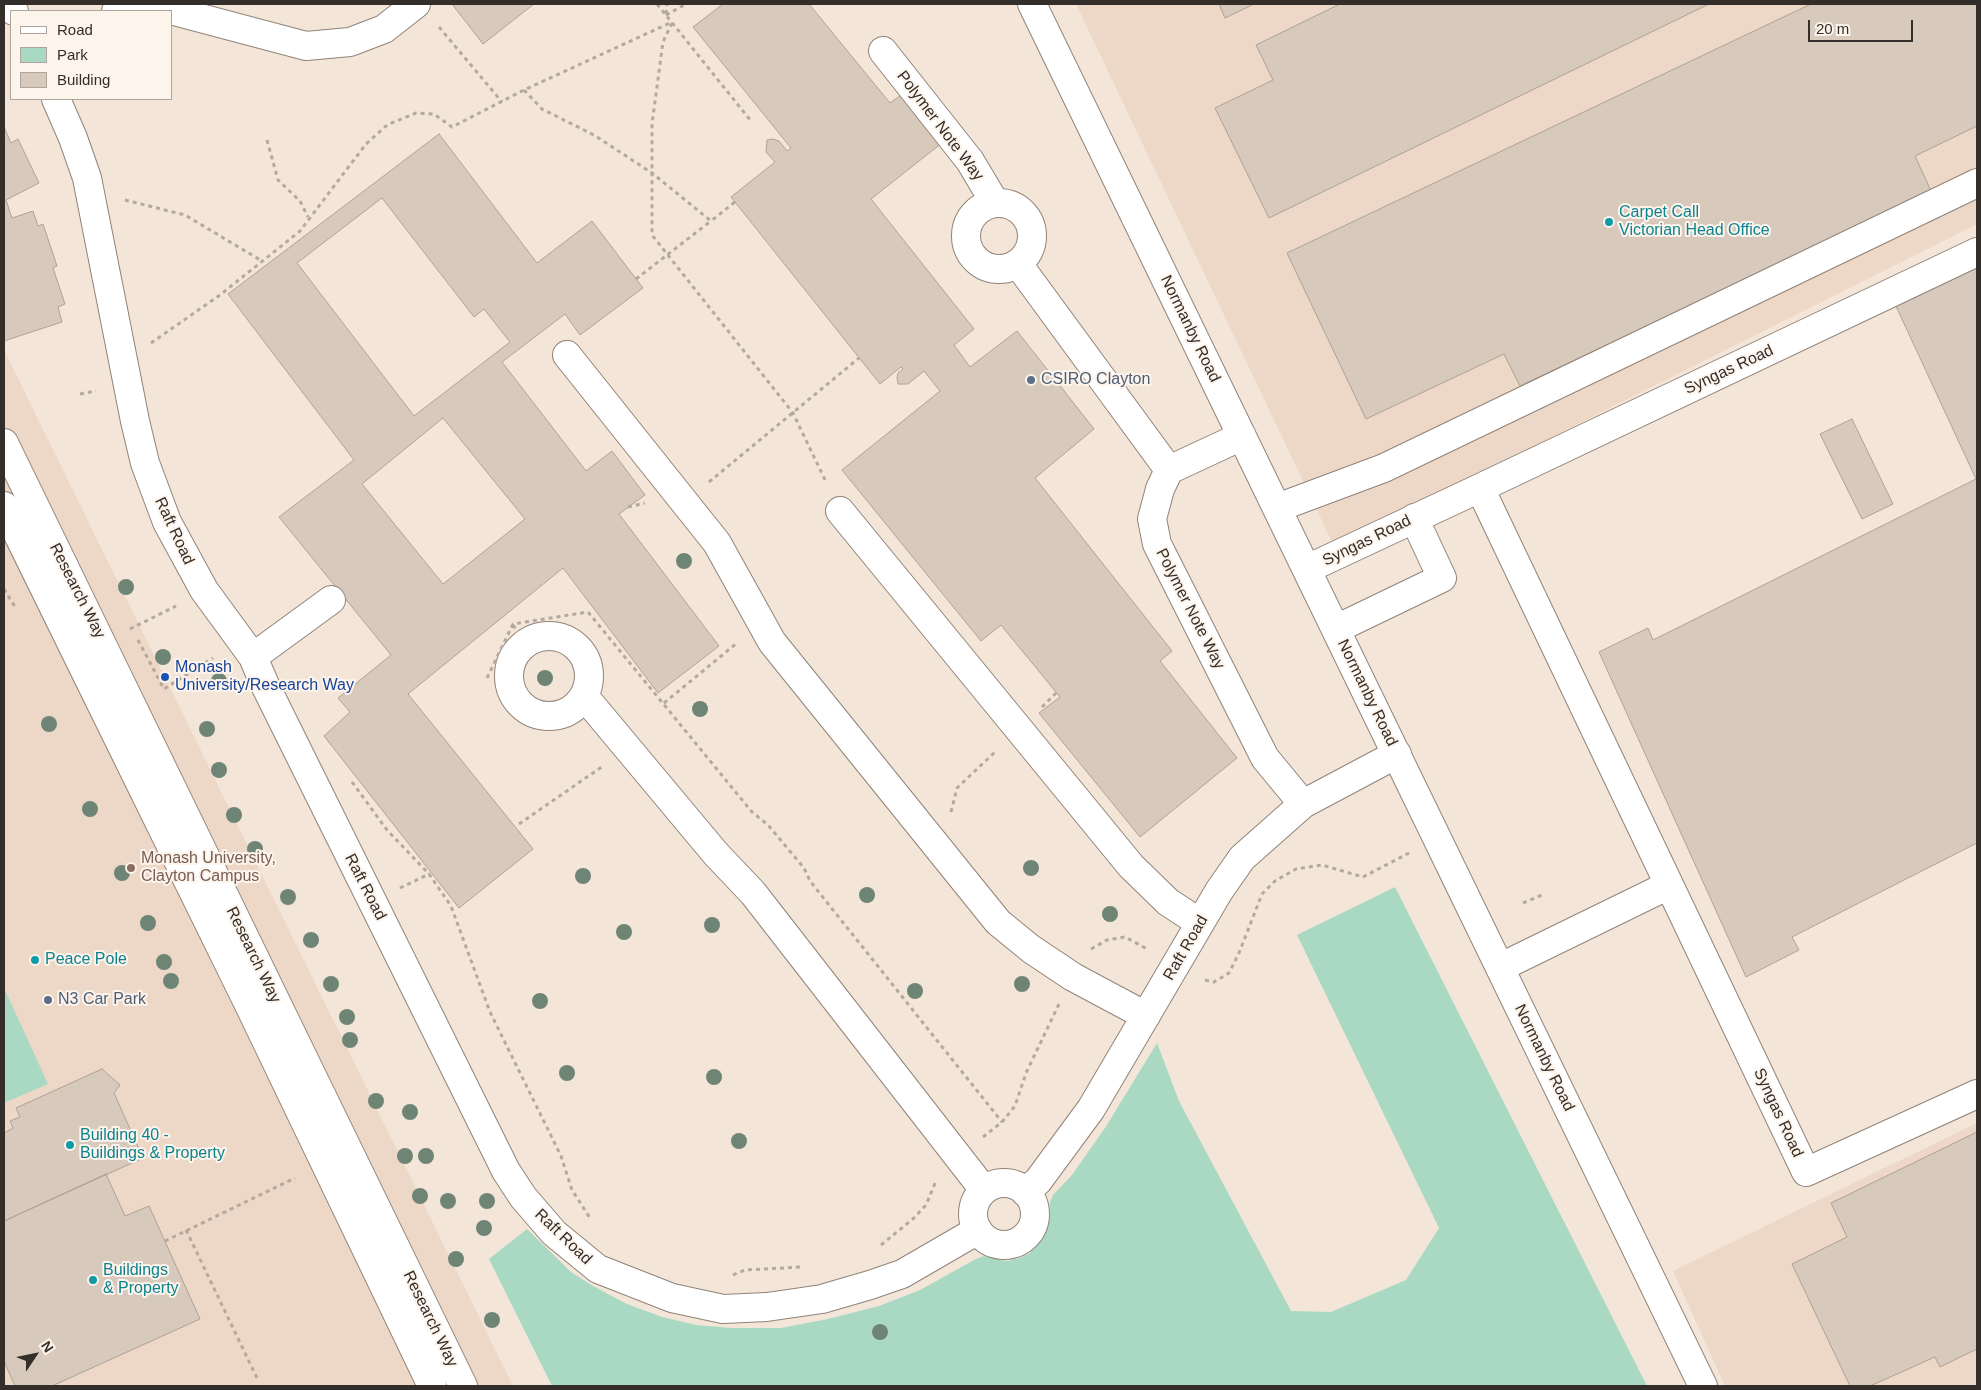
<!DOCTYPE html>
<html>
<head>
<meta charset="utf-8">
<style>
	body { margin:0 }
	#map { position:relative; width:1981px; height:1390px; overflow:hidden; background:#f4e5d9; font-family:Helvetica,sans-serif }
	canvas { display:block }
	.frame { position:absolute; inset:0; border:5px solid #342e2a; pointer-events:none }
	.legend { position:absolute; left:10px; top:10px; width:162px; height:90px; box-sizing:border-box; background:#fdf4ec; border:1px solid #ada59e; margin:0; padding:6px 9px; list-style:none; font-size:15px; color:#342e2a }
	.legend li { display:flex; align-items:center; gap:10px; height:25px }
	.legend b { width:25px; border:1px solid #ada59e }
	.north { position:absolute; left:10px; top:1330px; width:50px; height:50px; -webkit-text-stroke:4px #fdf4ec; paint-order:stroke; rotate:56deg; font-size:14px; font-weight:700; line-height:20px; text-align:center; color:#342e2a }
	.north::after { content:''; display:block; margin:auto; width:18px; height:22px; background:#342e2a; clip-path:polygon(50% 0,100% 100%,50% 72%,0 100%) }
	.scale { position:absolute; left:1808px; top:20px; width:105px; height:22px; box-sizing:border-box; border:2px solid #342e2a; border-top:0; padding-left:6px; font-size:15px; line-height:18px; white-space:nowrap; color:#342e2a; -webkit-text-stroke:4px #fdf4ec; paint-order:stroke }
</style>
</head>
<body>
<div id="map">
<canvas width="1981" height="1390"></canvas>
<div class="frame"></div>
<ul class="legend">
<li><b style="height:6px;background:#fff"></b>Road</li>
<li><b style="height:14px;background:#a9d9c2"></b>Park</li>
<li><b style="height:14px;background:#d8c9bd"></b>Building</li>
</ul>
<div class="north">N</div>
<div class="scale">20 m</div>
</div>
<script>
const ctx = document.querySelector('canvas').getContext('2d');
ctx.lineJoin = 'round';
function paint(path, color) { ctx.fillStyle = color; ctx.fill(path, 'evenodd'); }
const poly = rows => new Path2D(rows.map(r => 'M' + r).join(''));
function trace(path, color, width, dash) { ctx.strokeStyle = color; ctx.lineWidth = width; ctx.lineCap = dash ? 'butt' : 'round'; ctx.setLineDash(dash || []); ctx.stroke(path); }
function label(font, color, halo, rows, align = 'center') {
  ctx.font = font + ' Helvetica,sans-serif'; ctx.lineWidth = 4; ctx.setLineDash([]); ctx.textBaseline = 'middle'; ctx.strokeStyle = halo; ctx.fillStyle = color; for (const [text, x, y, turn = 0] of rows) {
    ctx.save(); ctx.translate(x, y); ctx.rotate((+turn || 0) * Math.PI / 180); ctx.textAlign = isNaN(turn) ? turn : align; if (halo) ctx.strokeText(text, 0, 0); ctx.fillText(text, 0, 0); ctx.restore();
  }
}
paint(poly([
	[1076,4,1977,4,1977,224,1334,546],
	[4,350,513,1386,4,1386],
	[1977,1123,1977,1386,1725,1386,1673,1271]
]), '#edd7c6');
paint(poly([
	[1395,887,1647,1386,552,1386,489,1259,527,1229,571,1272,593,1286,627,1304,662,1317,696,1325,732,1328,781,1328,828,1319,879,1306,920,1290,976,1259,984,1256,1007,1261,1020,1258,1030,1253,1046,1230,1050,1218,1050,1202,1053,1195,1072,1175,1105,1128,1157,1043,1179,1101,1291,1311,1331,1312,1406,1280,1439,1228,1297,935],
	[4,988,48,1084,4,1103]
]), '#a9d9c2');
const building = poly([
	[452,4,534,4,483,44,452,4],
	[723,4,809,4,890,103,908,90,947,139,871,199,974,329,954,345,970,367,1017,331,1094,429,1035,478,1172,651,1160,661,1237,758,1140,837,1039,713,1060,697,1001,625,981,641,842,470,940,391,924,371,908,384,898,384,897,378,898,373,903,369,901,367,880,384,731,197,775,162,766,152,767,140,773,139,779,141,787,151,791,148,693,27,723,4],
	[1219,4,1254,4,1225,18,1219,4],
	[1340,4,1709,4,1269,218,1215,108,1273,80,1256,45,1340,4],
	[1811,4,1977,4,1977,126,1915,156,1931,191,1520,386,1504,354,1366,419,1287,253,1811,4],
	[4,127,11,143,18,139,39,183,6,200,12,218,33,211,38,226,43,224,57,266,53,268,65,304,58,307,62,322,4,341,4,127],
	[439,134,537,263,592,221,643,288,580,335,565,314,502,362,586,471,612,451,645,495,619,514,719,646,658,693,563,568,408,694,533,849,459,908,324,736,350,712,338,698,391,655,279,517,354,460,228,294,439,134],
	[382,198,474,317,484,309,510,342,414,416,297,263,382,198],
	[443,418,525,519,443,584,362,484,443,418],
	[1977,264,1977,843,1792,937,1799,950,1746,977,1599,652,1648,628,1653,640,1976,479,1895,304,1977,264],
	[1852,419,1893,504,1862,519,1820,434,1852,419],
	[102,1069,120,1085,114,1093,143,1158,4,1221,4,1133,13,1128,10,1121,20,1117,16,1108,102,1069],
	[1977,1132,1977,1349,1940,1367,1935,1357,1870,1386,1850,1386,1792,1264,1847,1237,1831,1203,1977,1132],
	[106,1174,125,1216,149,1206,200,1319,52,1386,15,1386,4,1361,4,1221,106,1174]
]);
paint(building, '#d8c9bd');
trace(building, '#afa195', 1);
const minor = poly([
	[10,4,14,11],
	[1032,4,1703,1386],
	[116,11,159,7,306,46,350,42,384,29,416,4],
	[883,51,970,161,995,203],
	[56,99,73,138,87,178,135,421,145,463,167,522,204,590,253,657,265,685,506,1171,523,1197,554,1233,598,1269,672,1298,723,1309,767,1307,822,1299,870,1285,902,1274,978,1230],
	'966 236a33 33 0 1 1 66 0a33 33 0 1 1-66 0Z',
	[1977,252,1480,488,1806,1172,1977,1094],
	[1018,264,1169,470,1160,489,1152,519,1157,544,1265,758,1303,804],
	[567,355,717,543,772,642,998,922,1031,949,1073,977,1146,1016],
	[4,443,463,1386],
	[1169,470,1242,436],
	[4,506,250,1007,432,1386],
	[1277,508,1384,468,1977,183],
	[840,511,1131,866,1168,902,1200,923],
	[1307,569,1480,488],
	[1336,629,1442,578,1414,518],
	'509 676a40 40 0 1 1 80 0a40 40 0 1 1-80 0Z',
	[253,657,331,600],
	[584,696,716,854,753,893,984,1190],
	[1501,967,1669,885],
	'973 1214a31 31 0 1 1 62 0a31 31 0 1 1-62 0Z',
	[1025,1192,1038,1181,1091,1109,1219,891,1242,858,1303,804,1397,754]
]);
trace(minor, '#918378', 30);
trace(poly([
	[657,4,751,121],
	[666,14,667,4],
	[666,15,686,4],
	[672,23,663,42,652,124,652,235,793,413,826,482],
	[439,27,502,102],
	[524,90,542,109,594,135,652,173,711,221,735,202],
	[267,140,278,180,300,201,308,217],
	[125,200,185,215,262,261],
	[636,279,711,221],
	[151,343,220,295,300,231,366,144,387,125,416,113,434,114,452,127,524,90,672,22],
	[80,394,96,391],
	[709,482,859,358],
	[628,507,645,503],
	[4,589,15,607],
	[513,625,525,643],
	[130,629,176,606],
	[138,640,164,689,213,658],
	[487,678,513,624,588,612,752,812,768,825,804,868,810,881,1002,1122],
	[664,703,737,643],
	[1042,707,1056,693],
	[352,782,387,830,429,874],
	[951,812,957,788,996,751],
	[519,824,603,766],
	[400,888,429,874,451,906,490,1012,561,1156,572,1190,590,1218],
	[1523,903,1542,895],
	[1091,949,1107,940,1125,937,1149,950],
	[1205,980,1214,982,1229,973,1239,953,1262,894,1275,881,1296,869,1322,865,1363,877,1409,853],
	[983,1137,1002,1122,1015,1106,1026,1073,1059,1004],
	[186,1230,257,1378],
	[165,1241,295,1178],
	[881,1245,914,1218,926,1205,936,1181],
	[733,1275,745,1270,801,1267]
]), '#b5a99f', 3, [4, 4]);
trace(minor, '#fff', 28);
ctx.fillStyle = '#6e8475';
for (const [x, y] of [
	[684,561],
	[126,587],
	[163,657],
	[545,678],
	[219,681],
	[700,709],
	[49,724],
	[207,729],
	[219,770],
	[90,809],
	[234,815],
	[255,849],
	[1031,868],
	[122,873],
	[583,876],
	[867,895],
	[288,897],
	[1110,914],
	[148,923],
	[712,925],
	[624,932],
	[311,940],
	[164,962],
	[171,981],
	[331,984],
	[1022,984],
	[915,991],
	[540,1001],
	[347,1017],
	[350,1040],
	[567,1073],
	[714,1077],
	[376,1101],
	[410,1112],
	[739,1141],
	[405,1156],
	[426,1156],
	[420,1196],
	[448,1201],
	[487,1201],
	[484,1228],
	[456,1259],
	[492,1320],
	[880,1332]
]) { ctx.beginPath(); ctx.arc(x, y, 8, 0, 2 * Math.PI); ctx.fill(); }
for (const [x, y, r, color] of [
	[1609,222,5,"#0f9aa8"],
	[1031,380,5,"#5c6f8a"],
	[165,677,5,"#1a4fb4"],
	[131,868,5,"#8d6e63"],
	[35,960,5,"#0f9aa8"],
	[48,1000,5,"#5c6f8a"],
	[70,1145,5,"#0f9aa8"],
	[93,1280,5,"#0f9aa8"]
]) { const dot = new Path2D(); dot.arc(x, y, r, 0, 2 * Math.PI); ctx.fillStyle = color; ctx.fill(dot); trace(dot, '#fdf4ec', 2); }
label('16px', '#342e2a', '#fdf4ec', [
	["Polymer Note Way",940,126,53],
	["Normanby Road",1190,329,64],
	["Syngas Road",1729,370,-25],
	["Raft Road",174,531,65],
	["Syngas Road",1367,541,-26],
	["Research Way",77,591,63],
	["Polymer Note Way",1190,609,63],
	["Normanby Road",1367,693,64],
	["Raft Road",365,887,63],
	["Raft Road",1186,948,-60],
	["Research Way",253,955,64],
	["Normanby Road",1544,1058,64],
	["Syngas Road",1778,1113,65],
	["Raft Road",563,1237,44],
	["Research Way",430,1319,64]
]);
label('16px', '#0d838f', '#fdf4ec', [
	["Carpet Call",1619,213],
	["Victorian Head Office",1619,231],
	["Peace Pole",45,960],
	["Building 40 -",80,1136],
	["Buildings & Property",80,1154],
	["Buildings",103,1271],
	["& Property",103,1289]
], 'left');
label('16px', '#4e5e75', '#fdf4ec', [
	["CSIRO Clayton",1041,380],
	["N3 Car Park",58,1000]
], 'left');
label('16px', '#164399', '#fdf4ec', [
	["Monash",175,668],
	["University/Research Way",175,686]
], 'left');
label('16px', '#785e54', '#fdf4ec', [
	["Monash University,",141,859],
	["Clayton Campus",141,877]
], 'left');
</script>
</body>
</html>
